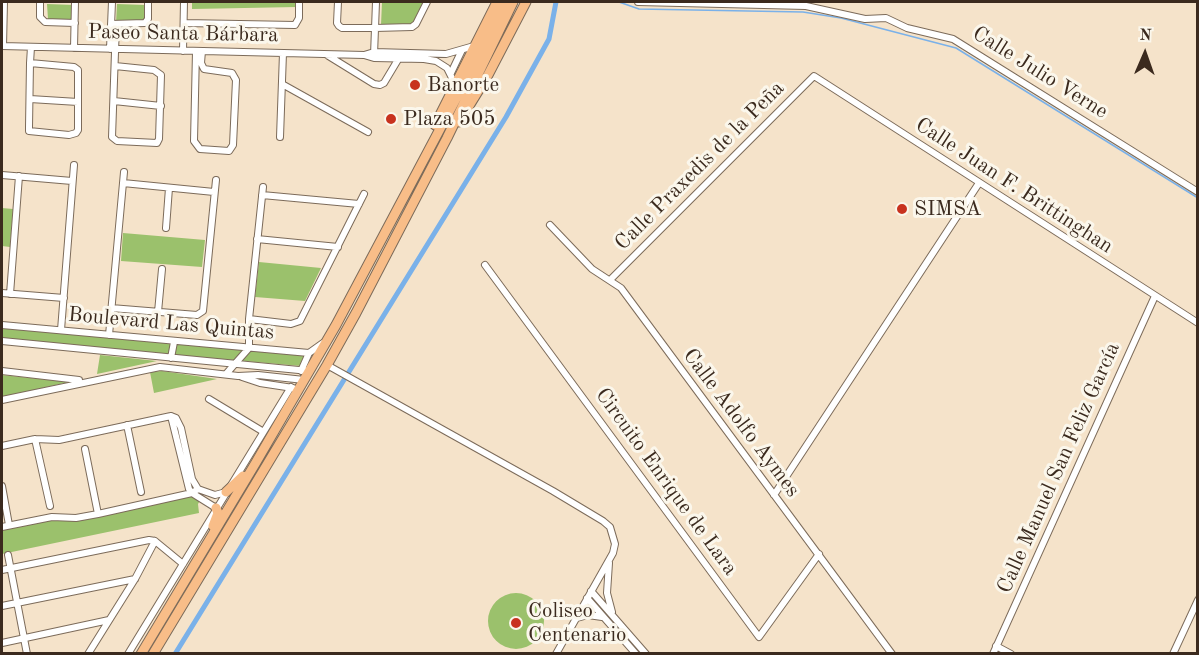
<!DOCTYPE html>
<html>
<head>
<meta charset="utf-8">
<style>
	body { margin:0 }
	#map { position:relative; width:1199px; height:655px; overflow:hidden; background:#f5e3ca; font-family:"Old Standard TT",serif }
	canvas { display:block }
	.frame { position:absolute; inset:0; border:3px solid #3b2a1e; pointer-events:none }
	.north { position:absolute; left:1115px; top:24px; width:60px; height:60px; -webkit-text-stroke:4px #fbf7ec; paint-order:stroke; rotate:2deg; font-size:16px; font-weight:700; line-height:24px; text-align:center; color:#3b2a1e }
	.north::after { content:''; display:block; margin:auto; width:21px; height:27px; background:#3b2a1e; clip-path:polygon(50% 0,100% 100%,50% 72%,0 100%) }
</style>
</head>
<body>
<div id="map">
<canvas width="1199" height="655"></canvas>
<div class="frame"></div>
<div class="north">N</div>
</div>
<script>
const ctx = document.querySelector('canvas').getContext('2d');
ctx.lineJoin = 'round';
function paint(path, color) { ctx.fillStyle = color; ctx.fill(path, 'evenodd'); }
const poly = rows => new Path2D(rows.map(r => 'M' + r).join(''));
function trace(path, color, width, dash) { ctx.strokeStyle = color; ctx.lineWidth = width; ctx.lineCap = dash ? 'butt' : 'round'; ctx.setLineDash(dash || []); ctx.stroke(path); }
function label(font, color, halo, rows, align = 'center') {
  ctx.font = font + ' "Old Standard TT",serif'; ctx.lineWidth = 6; ctx.setLineDash([]); ctx.textBaseline = 'middle'; ctx.strokeStyle = halo; ctx.fillStyle = color; for (const [text, x, y, turn = 0] of rows) {
    ctx.save(); ctx.translate(x, y); ctx.rotate((+turn || 0) * Math.PI / 180); ctx.textAlign = isNaN(turn) ? turn : align; if (halo) ctx.strokeText(text, 0, 0); ctx.fillText(text, 0, 0); ctx.restore();
  }
}
paint(poly([
	[192,2,297,2,297,7,192,9],
	[382,2,424,2,415,21,411,25,381,25],
	[47,4,74,5,73,20,48,19],
	[117,4,145,5,145,20,116,23],
	[2,208,13,209,10,247,2,246],
	[123,233,205,240,202,267,121,261],
	[259,262,321,268,305,301,255,297],
	[2,327,306,355,301,366,2,340],
	[100,355,157,361,97,374],
	[162,371,217,379,154,393,150,372],
	[2,375,69,382,2,397],
	[192,495,201,499,198,504,199,513,2,554,2,528,52,517,77,519],
	'488 621a28 28 0 1 1 56 0a28 28 0 1 1-56 0Z'
]), '#9bc16c');
trace(poly([
	[619,2,639,9,803,12,841,18,956,48,1198,198]
]), '#7ab1e9', 1.5);
trace(poly([
	[175,654,506,117,549,39,556,2]
]), '#7ab1e9', 5);
const street = poly([
	[40,2,40,17,45,22,75,23],
	[338,2,337,23,339,26,342,28,375,28,412,27,416,24,427,2],
	[638,2,806,6,865,19,886,18,907,28,953,39,1198,192],
	[184,23,295,25,299,18,299,2],
	[111,24,145,23,148,19,148,2],
	[2,46,364,55,374,52,446,54,474,46],
	[3,46,4,2],
	[74,48,75,2],
	[110,49,112,2],
	[183,51,184,2],
	[196,51,194,141,200,149,229,151,233,145,236,80,232,73,204,69,201,63,202,51],
	[327,55,374,84,380,85,384,83,399,58],
	[364,55,374,58,424,59,436,61,447,68,455,84],
	[374,55,376,2],
	[30,63,74,67,78,70,78,130,76,133,69,135,29,131,29,127,30,63,31,47],
	[115,66,154,70,161,75,159,139,157,143,117,141,112,137,116,24],
	[451,73,462,50],
	[282,84,368,132],
	[30,99,78,102],
	[114,101,161,106],
	[280,137,283,53],
	[2,175,72,181],
	[123,183,214,192],
	[262,195,359,204],
	[550,225,592,269,621,288,892,654],
	[166,228,169,188],
	[257,239,338,247],
	[485,265,759,637,819,554],
	[610,280,814,76,1198,323],
	[2,293,64,298],
	[10,294,19,176],
	[111,308,197,315,203,311,216,180],
	[158,312,162,269],
	[249,319,291,324,300,321,364,194],
	[2,325,309,353,323,343],
	[61,330,74,165],
	[109,335,124,172],
	[2,341,309,371],
	[171,358,174,342],
	[327,365,553,491,603,521,610,527,615,544,613,553,556,654],
	[2,371,79,380],
	[301,371,309,353],
	[226,374,249,348,249,319,263,187],
	[242,377,260,383,293,388],
	[209,399,262,431],
	[2,400,160,367,238,376,258,375,304,380],
	[171,416,189,489,192,493,216,508],
	[127,425,141,492],
	[35,439,50,506],
	[2,446,35,439,59,440,171,416,176,418,181,428,192,479,198,489,215,495,226,492],
	[85,449,98,514],
	[2,486,9,525],
	[774,495,979,183],
	[2,527,52,517,76,518,98,514,192,493,198,489],
	[8,555,27,654],
	[609,563,607,593,612,612],
	[2,570,149,540,155,541,183,564],
	[591,591,646,654],
	[587,598,636,654],
	[2,606,135,579],
	[577,618,588,615,602,617],
	[2,643,109,620],
	[996,646,1011,654],
	[88,654,135,579,155,541],
	[128,654,291,387],
	[993,654,1155,296],
	[1173,654,1198,600]
]);
const primary = poly([
	[459,122,488,75,526,2],
	[435,125,497,2],
	[226,492,243,476],
	[213,526,218,513,216,508],
	[141,654,255,464,336,325,458,95,505,2],
	[153,654,327,365,356,313,447,138,513,2]
]);
trace(street, '#7c6b5a', 8);
trace(primary, '#7c6b5a', 11);
trace(street, '#fff', 6);
trace(primary, '#f8bd88', 9);
for (const [x, y, r, color] of [
	[415,85,6,"#c8321e"],
	[391,119,6,"#c8321e"],
	[902,209,6,"#c8321e"],
	[516,623,6,"#c8321e"]
]) { const dot = new Path2D(); dot.arc(x, y, r, 0, 2 * Math.PI); ctx.fillStyle = color; ctx.fill(dot); trace(dot, '#fbf7ec', 2); }
label('21px', '#3b2a1e', '#fbf7ec', [
	["Paseo Santa Bárbara",183,34,1],
	["Calle Julio Verne",1040,73,32],
	["Calle Praxedis de la Peña",700,166,-45],
	["Calle Juan F. Brittinghan",1014,186,33],
	["Boulevard Las Quintas",171,324,5],
	["Calle Adolfo Aymes",741,423,53],
	["Calle Manuel San Feliz García",1059,468,-66],
	["Circuito Enrique de Lara",666,482,54]
]);
label('21px', '#3b2a1e', '#fbf7ec', [
	["Banorte",427,85],
	["Plaza 505",403,119],
	["SIMSA",914,209],
	["Coliseo",528,611],
	["Centenario",528,635]
], 'left');
</script>
</body>
</html>
